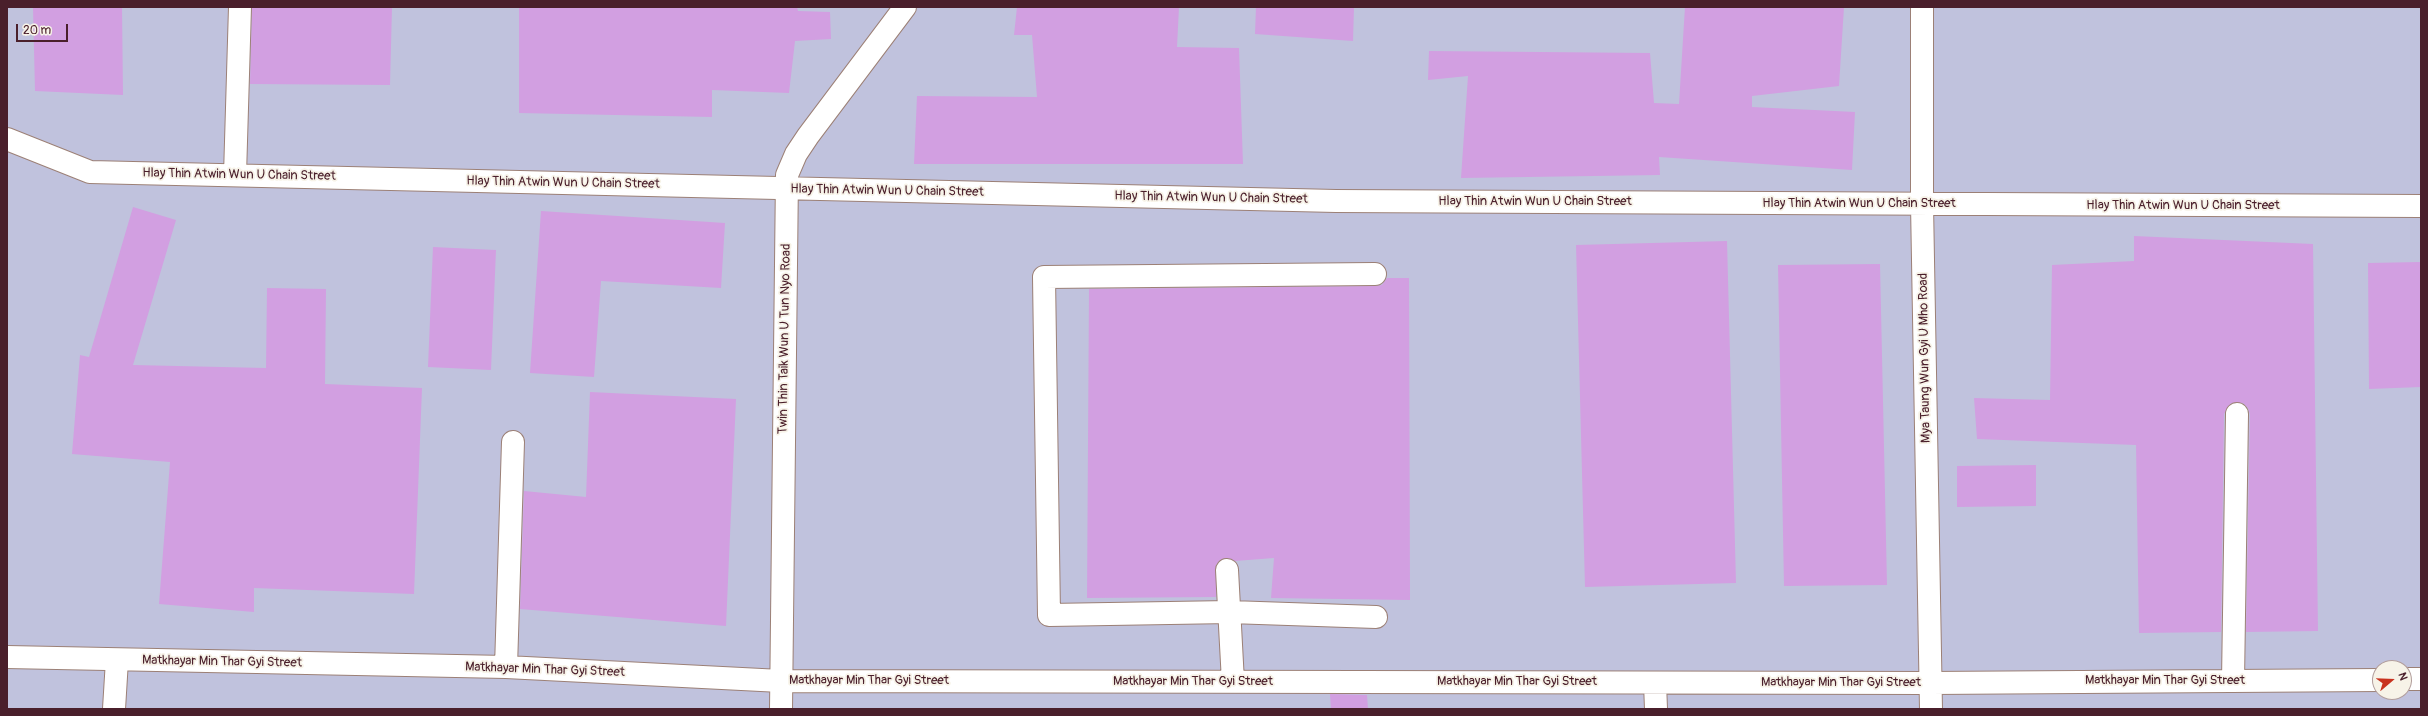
<!DOCTYPE html>
<html>
<head>
<meta charset="utf-8">
<style>
	body { margin:0 }
	#map { position:relative; width:2428px; height:716px; overflow:hidden; background:#eee0c0; font-family:Pangolin,sans-serif }
	canvas { display:block }
	.frame { position:absolute; inset:0; border:8px solid #4a1f2b; pointer-events:none }
	.north { position:absolute; left:2372px; top:660px; width:40px; height:40px; box-sizing:border-box; background:#f7f3e8; border:1px solid #b29e9c; border-radius:50%; rotate:71deg; font-size:11px; font-weight:700; line-height:16px; text-align:center; color:#4a1f2b }
	.north::after { content:''; display:block; margin:auto; width:14px; height:18px; background:#c8321e; clip-path:polygon(50% 0,100% 100%,50% 72%,0 100%) }
	.scale { position:absolute; left:16px; top:24px; width:52px; height:18px; box-sizing:border-box; border:2px solid #4a1f2b; border-top:0; padding-left:5px; font-size:12px; line-height:14px; white-space:nowrap; color:#4a1f2b; -webkit-text-stroke:3px #f7f3e8; paint-order:stroke }
</style>
</head>
<body>
<div id="map">
<canvas width="2428" height="716"></canvas>
<div class="frame"></div>
<div class="north">N</div>
<div class="scale">20 m</div>
</div>
<script>
const ctx = document.querySelector('canvas').getContext('2d');
ctx.lineJoin = 'round';
function paint(path, color) { ctx.fillStyle = color; ctx.fill(path, 'evenodd'); }
const poly = rows => new Path2D(rows.map(r => 'M' + r).join(''));
function trace(path, color, width, dash) { ctx.strokeStyle = color; ctx.lineWidth = width; ctx.lineCap = dash ? 'butt' : 'round'; ctx.setLineDash(dash || []); ctx.stroke(path); }
function label(font, color, halo, rows, align = 'center') {
  ctx.font = font + ' Pangolin,sans-serif'; ctx.lineWidth = 3.5; ctx.setLineDash([]); ctx.textBaseline = 'middle'; ctx.strokeStyle = halo; ctx.fillStyle = color; for (const [text, x, y, turn = 0] of rows) {
    ctx.save(); ctx.translate(x, y); ctx.rotate((+turn || 0) * Math.PI / 180); ctx.textAlign = isNaN(turn) ? turn : align; if (halo) ctx.strokeText(text, 0, 0); ctx.fillText(text, 0, 0); ctx.restore();
  }
}
paint(poly([
	[7,7,2421,7,2421,709,7,709],
	[2380,668,2404,668,2404,692,2380,692]
]), '#c0c2dd');
paint(poly([
	[33,7,122,7,123,95,35,91],
	[252,7,392,7,390,85,250,84],
	[519,7,797,7,798,11,830,12,831,39,795,41,789,93,712,90,712,117,519,113],
	[1017,7,1179,7,1177,47,1239,48,1243,164,914,164,917,96,1037,97,1032,35,1014,35],
	[1256,7,1354,7,1353,41,1255,34],
	[1685,7,1844,7,1839,86,1752,96,1752,107,1855,112,1852,170,1659,157,1660,175,1461,178,1468,76,1428,80,1429,51,1650,53,1654,103,1679,104],
	[133,207,176,220,133,365,266,368,267,288,326,289,325,384,422,388,414,594,254,588,254,612,159,604,170,462,72,454,80,355,89,357],
	[541,211,725,223,721,288,601,281,594,377,530,373],
	[2134,236,2313,244,2318,631,2246,632,2250,414,2248,408,2243,403,2231,403,2224,414,2221,632,2139,633,2136,445,1977,439,1974,398,2050,400,2052,265,2134,261],
	[1727,241,1736,583,1585,587,1576,245],
	[433,247,496,250,491,370,428,367],
	[2421,262,2421,387,2369,389,2368,263],
	[1880,264,1887,585,1784,586,1778,265],
	[1387,278,1409,278,1410,600,1271,598,1274,558,1235,561,1227,558,1220,560,1216,565,1216,597,1087,598,1089,289,1375,286,1382,285],
	[590,392,736,399,726,626,520,609,524,491,586,497],
	[2036,465,2036,506,1957,507,1957,466],
	[1330,694,1367,695,1368,709,1331,709]
]), '#d29fe1');
const minor = poly([
	[1922,7,1922,204,1931,709],
	[7,139,90,172,1336,201,2421,206],
	[235,175,240,7],
	[1375,274,1044,277,1049,615,1230,612,1376,617],
	[1227,570,1233,682],
	[7,657,506,667,781,681,1931,683,2380,680],
	[506,667,513,442],
	[2404,679,2421,679],
	[2233,681,2237,414],
	[1655,683,1656,709],
	[114,709,117,660],
	[781,709,787,175,796,154,808,136,905,7]
]);
trace(minor, '#9c8076', 24);
trace(minor, '#fff', 22);
label('13px', '#4a1f2b', '#f7f3e8', [
	["Hlay Thin Atwin Wun U Chain Street",239,175,1],
	["Hlay Thin Atwin Wun U Chain Street",563,183,1],
	["Hlay Thin Atwin Wun U Chain Street",887,191,1],
	["Hlay Thin Atwin Wun U Chain Street",1211,198,1],
	["Hlay Thin Atwin Wun U Chain Street",1535,202],
	["Hlay Thin Atwin Wun U Chain Street",1859,204],
	["Hlay Thin Atwin Wun U Chain Street",2183,206],
	["Twin Thin Taik Wun U Tun Nyo Road",785,339,-89],
	["Mya Taung Wun Gyi U Mho Road",1925,358,-91],
	["Matkhayar Min Thar Gyi Street",222,662,1],
	["Matkhayar Min Thar Gyi Street",545,670,2],
	["Matkhayar Min Thar Gyi Street",869,681],
	["Matkhayar Min Thar Gyi Street",2165,681],
	["Matkhayar Min Thar Gyi Street",1193,682],
	["Matkhayar Min Thar Gyi Street",1517,682],
	["Matkhayar Min Thar Gyi Street",1841,683]
]);
</script>
</body>
</html>
